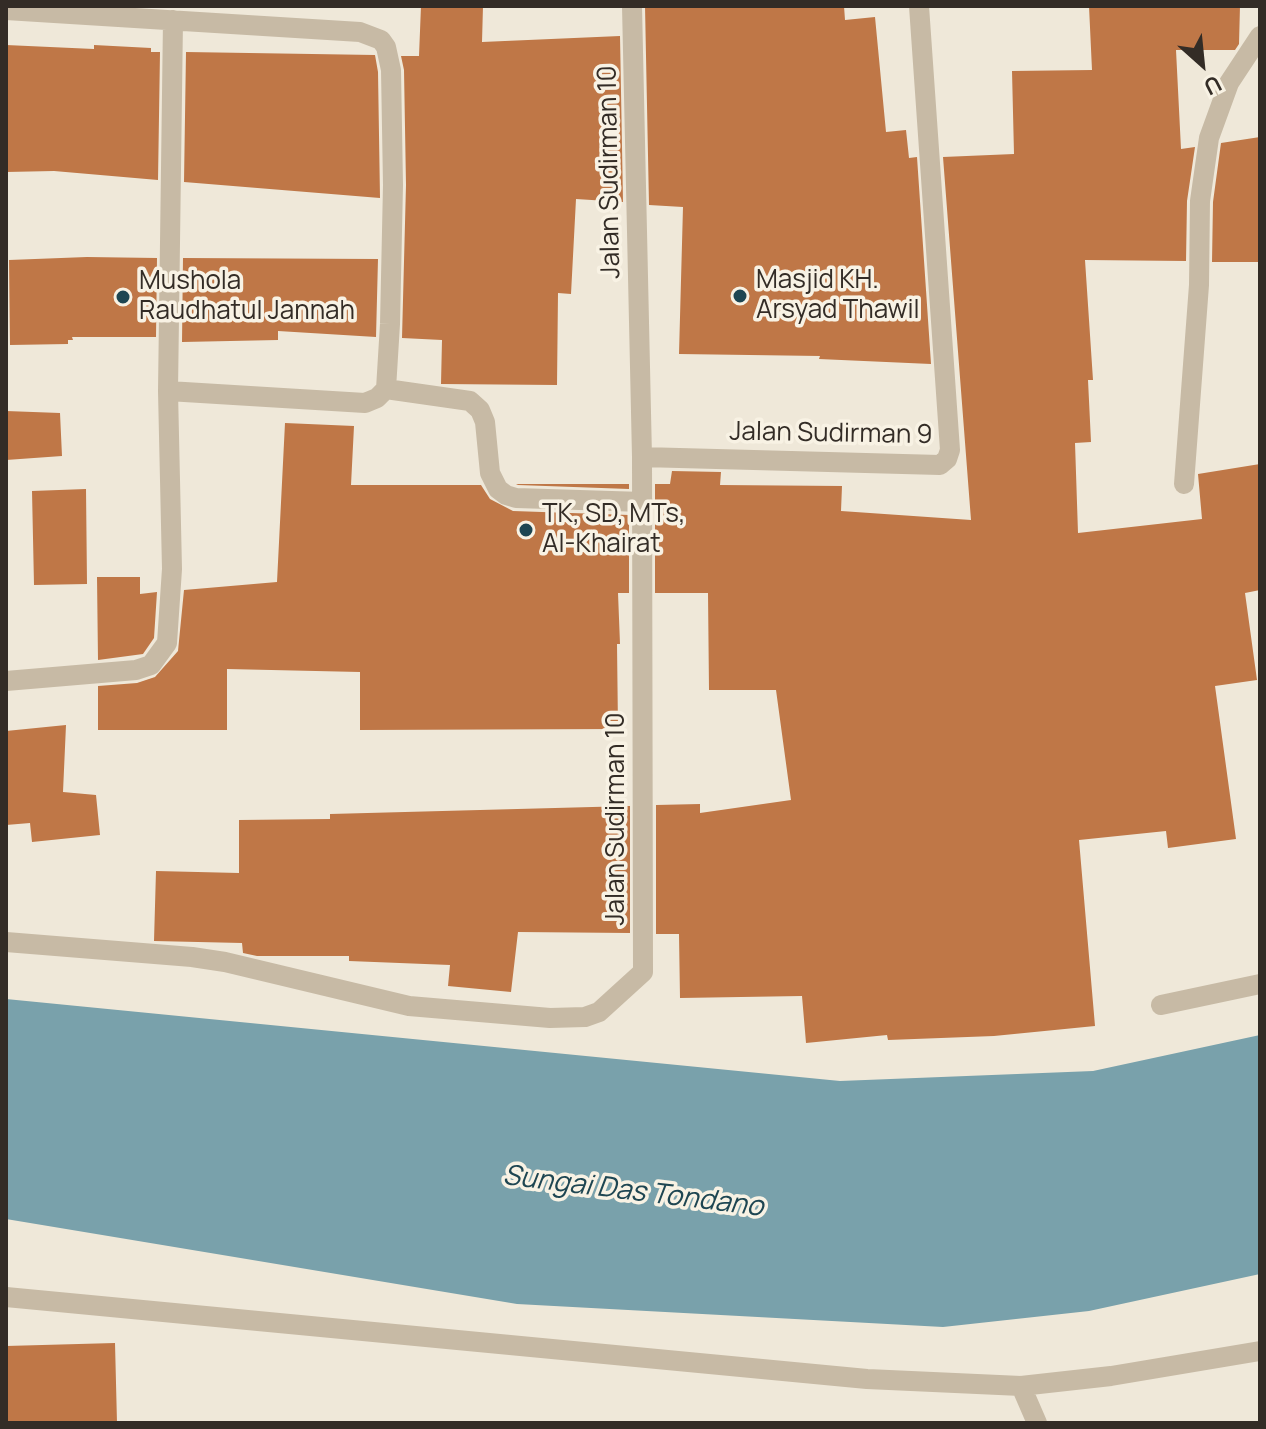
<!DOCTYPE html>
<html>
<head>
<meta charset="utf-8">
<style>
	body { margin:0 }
	#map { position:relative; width:1266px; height:1429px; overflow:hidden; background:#efe8d9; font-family:Manrope,sans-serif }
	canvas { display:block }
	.frame { position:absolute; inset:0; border:8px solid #332c26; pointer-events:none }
	.north { position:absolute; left:1162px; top:24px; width:80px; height:80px; -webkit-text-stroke:6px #f8f2e4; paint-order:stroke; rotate:153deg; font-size:22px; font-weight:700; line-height:32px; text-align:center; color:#332c26 }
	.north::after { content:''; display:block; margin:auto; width:28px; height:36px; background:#332c26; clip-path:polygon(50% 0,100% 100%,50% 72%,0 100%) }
</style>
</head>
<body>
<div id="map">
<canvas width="1266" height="1429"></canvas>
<div class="frame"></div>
<div class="north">U</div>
</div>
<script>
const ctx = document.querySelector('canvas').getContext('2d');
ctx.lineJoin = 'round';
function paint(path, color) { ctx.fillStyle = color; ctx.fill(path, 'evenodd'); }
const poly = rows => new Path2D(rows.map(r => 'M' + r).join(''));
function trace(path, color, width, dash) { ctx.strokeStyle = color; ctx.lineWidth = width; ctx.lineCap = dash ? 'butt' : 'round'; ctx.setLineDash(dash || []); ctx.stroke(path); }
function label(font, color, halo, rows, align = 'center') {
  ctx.font = font + ' Manrope,sans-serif'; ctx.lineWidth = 7; ctx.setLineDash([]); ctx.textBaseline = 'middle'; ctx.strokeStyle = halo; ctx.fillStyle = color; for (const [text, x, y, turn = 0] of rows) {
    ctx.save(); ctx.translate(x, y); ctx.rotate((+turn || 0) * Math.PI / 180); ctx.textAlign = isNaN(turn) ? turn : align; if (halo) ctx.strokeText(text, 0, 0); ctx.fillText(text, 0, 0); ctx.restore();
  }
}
paint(poly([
	[6,999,840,1081,1093,1071,1260,1035,1260,1274,1089,1311,943,1327,517,1304,6,1219]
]), '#79a1ab');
paint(poly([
	[421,6,483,6,482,42,620,36,623,202,576,199,571,294,558,293,557,385,441,384,442,340,402,338,406,185,404,70,401,56,419,56],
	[645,6,844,6,845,20,875,17,886,132,906,130,909,158,917,157,931,364,819,359,820,356,679,354,683,207,649,205],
	[1089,6,1240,6,1239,44,1235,50,1176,50,1181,149,1195,147,1187,201,1186,261,1085,260,1093,380,1088,380,1091,442,1075,443,1078,533,1202,519,1198,474,1260,464,1260,590,1245,593,1257,680,1215,686,1236,839,1168,848,1166,831,1079,840,1095,1026,994,1036,888,1040,887,1035,806,1043,802,996,680,998,679,934,656,934,656,805,700,804,700,813,791,800,776,690,709,690,708,593,655,593,655,484,670,484,672,471,721,472,720,485,842,486,841,511,971,520,943,157,1014,154,1012,71,1092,70],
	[6,45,94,49,94,45,151,48,151,52,160,52,158,180,54,171,6,172],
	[186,52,375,55,378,72,380,198,184,182],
	[1260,137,1260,262,1212,262,1213,202,1221,143],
	[87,257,157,258,156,337,72,337,73,340,68,340,68,344,10,345,9,260],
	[183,258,378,259,376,337,278,331,278,340,182,342],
	[6,411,60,413,62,456,6,460],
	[285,423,354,426,351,485,481,485,490,499,513,511,629,515,629,593,618,593,620,644,617,644,618,729,360,730,360,672,227,669,227,730,98,730,98,686,137,683,155,677,178,651,184,590,277,582],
	[516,484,629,484,629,489,518,485],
	[86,489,87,584,34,585,32,491],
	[97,577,140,577,140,594,157,592,154,638,143,654,98,660],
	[66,725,63,792,96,795,100,835,32,842,30,823,6,825,6,731],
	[630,806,630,933,518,932,511,992,448,986,450,965,349,961,349,956,257,956,243,953,242,943,154,941,156,871,239,873,239,820,330,819,330,814],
	[115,1343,117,1423,6,1423,6,1346]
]), '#bf7747');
trace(poly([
	[6,10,360,32,381,40,386,47,391,70,393,185,390,324,386,389,377,398,365,403,168,391],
	[386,389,470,401,480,410,485,422,490,473,498,489,506,495,516,498,643,502],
	[642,457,940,465,947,459,950,450,919,6],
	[1184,484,1199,285,1200,201,1209,138,1229,83,1260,36],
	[6,681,136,670,151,665,167,643,172,569,168,391,173,20],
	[6,942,192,957,225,962,409,1006,550,1018,585,1017,599,1012,643,972,642,457,632,6],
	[1161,1005,1260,984],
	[6,1297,867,1379,1021,1386,1111,1376,1260,1351],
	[1021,1386,1037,1423]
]), '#c7baa5', 20);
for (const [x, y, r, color] of [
	[740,296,8,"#1e4652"],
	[123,297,8,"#1e4652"],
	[526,530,8,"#1e4652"]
]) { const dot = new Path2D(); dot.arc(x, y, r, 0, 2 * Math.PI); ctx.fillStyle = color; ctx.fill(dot); trace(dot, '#f8f2e4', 3); }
label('26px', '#332c26', '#f8f2e4', [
	["Jalan Sudirman 10",610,172,-91],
	["Jalan Sudirman 9",831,434,1],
	["Jalan Sudirman 10",617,819,-90]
]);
label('26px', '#332c26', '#f8f2e4', [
	["Masjid KH.",756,281],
	["Arsyad Thawil",756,311],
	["Mushola",139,282],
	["Raudhatul Jannah",139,312],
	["TK, SD, MTs,",542,515],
	["Al-Khairat",542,545]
], 'left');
label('italic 28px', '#1e4652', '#f8f2e4', [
	["Sungai Das Tondano",633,1192,7]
]);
</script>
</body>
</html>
